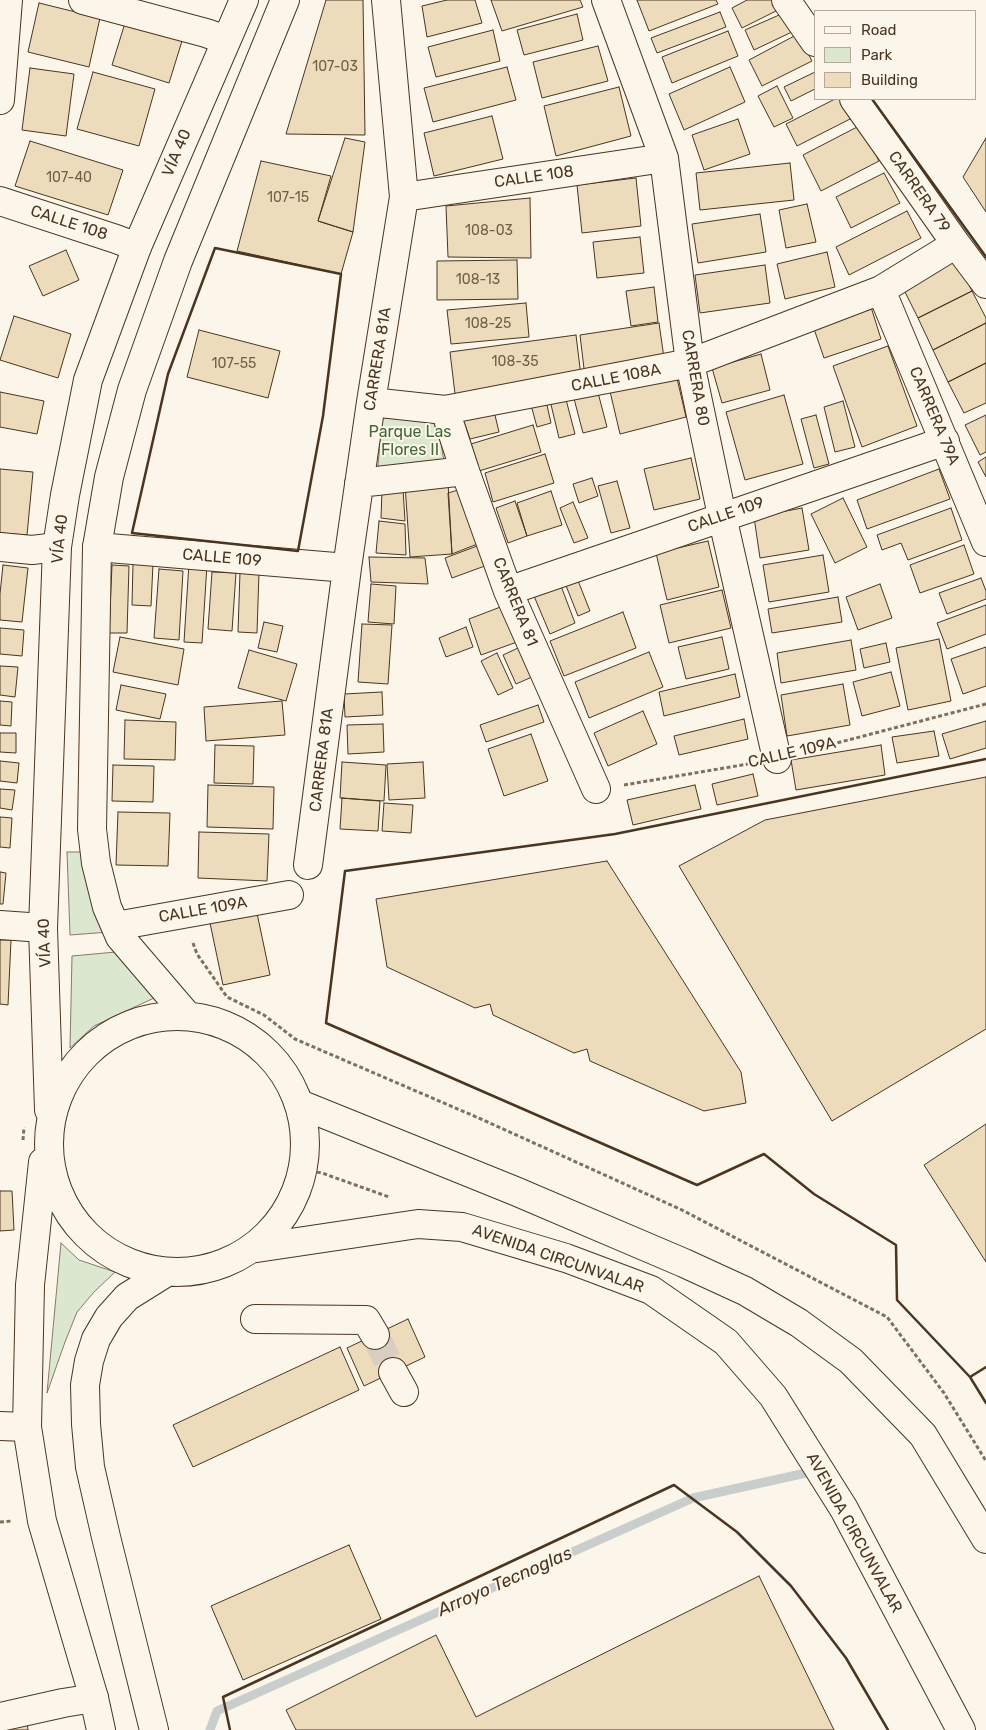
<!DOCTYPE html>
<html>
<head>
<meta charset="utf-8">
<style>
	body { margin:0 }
	#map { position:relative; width:986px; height:1730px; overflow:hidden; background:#fbf6e9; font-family:Rubik,sans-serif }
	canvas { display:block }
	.legend { position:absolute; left:814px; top:10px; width:162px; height:90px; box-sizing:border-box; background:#fbf6e9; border:1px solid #b4a999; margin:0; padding:6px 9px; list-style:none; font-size:15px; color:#4a3520 }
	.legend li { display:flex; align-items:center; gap:10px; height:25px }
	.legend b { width:25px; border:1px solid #b4a999 }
</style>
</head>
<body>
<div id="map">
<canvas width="986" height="1730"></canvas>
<ul class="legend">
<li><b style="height:6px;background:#fbf6e9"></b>Road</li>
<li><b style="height:14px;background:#dce7d0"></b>Park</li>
<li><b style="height:14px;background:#ecdcbc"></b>Building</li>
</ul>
</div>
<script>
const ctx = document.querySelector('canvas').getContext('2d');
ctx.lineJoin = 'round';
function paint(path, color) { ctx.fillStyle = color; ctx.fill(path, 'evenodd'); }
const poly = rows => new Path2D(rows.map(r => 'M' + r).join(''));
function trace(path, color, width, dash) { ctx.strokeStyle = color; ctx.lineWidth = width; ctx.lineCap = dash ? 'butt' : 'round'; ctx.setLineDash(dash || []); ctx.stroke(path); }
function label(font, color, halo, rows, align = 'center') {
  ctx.font = font + ' Rubik,sans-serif'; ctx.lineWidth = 4; ctx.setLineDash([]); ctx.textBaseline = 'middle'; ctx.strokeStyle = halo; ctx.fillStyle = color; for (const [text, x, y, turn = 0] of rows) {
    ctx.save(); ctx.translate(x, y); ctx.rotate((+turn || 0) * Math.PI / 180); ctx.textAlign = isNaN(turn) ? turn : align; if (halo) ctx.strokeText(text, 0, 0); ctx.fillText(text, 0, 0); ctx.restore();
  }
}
const green = poly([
	[383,411,436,411,445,468,377,476,383,411],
	[67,852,85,852,109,932,70,935,67,852],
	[116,952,154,998,94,1026,70,1048,72,956,116,952],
	[61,1243,79,1260,115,1272,94,1292,77,1312,65,1342,47,1393,61,1243]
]);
paint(green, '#dce7d0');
trace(green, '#887966', 1);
trace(poly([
	[210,1730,217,1711,693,1498,815,1471]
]), '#c9cecd', 9);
const building = poly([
	[326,0,363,0,365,135,286,134,326,0],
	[447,0,475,0,482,23,427,37,422,6,447,0],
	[491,0,580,0,583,7,502,31,491,0],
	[637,0,716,0,718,4,649,31,637,0],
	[747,0,778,0,782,8,742,28,732,8,747,0],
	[39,3,100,18,89,67,28,52,39,3],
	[720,12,726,27,657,53,651,38,720,12],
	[786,12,794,31,754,50,745,30,786,12],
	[577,14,583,40,524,55,517,30,577,14],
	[125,23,182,41,169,83,112,65,125,23],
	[493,30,500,61,436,77,428,47,493,30],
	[728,31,738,56,672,83,662,57,728,31],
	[798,34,812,61,762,86,749,60,798,34],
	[598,46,608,81,542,98,533,62,598,46],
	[507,67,516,100,433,122,424,88,507,67],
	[730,67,745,102,684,130,669,94,730,67],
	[30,68,74,74,66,136,22,130,30,68],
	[93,72,155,89,139,146,77,129,93,72],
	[815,72,815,89,791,101,784,87,815,72],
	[777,86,793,118,774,127,758,96,777,86],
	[619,87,631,136,556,156,544,106,619,87],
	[835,99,842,99,852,118,797,146,786,124,835,99],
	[492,116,503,159,434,176,424,133,492,116],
	[738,119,750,154,704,170,692,135,738,119],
	[861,125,879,161,821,191,803,155,861,125],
	[345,138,365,142,353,232,318,221,345,138],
	[986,138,986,212,963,177,986,138],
	[30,141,123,170,108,215,15,186,30,141],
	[261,161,331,176,318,221,353,232,341,274,237,251,261,161],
	[790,163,794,200,700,210,696,173,790,163],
	[884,173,900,203,851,228,836,197,884,173],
	[636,178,641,226,582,233,577,185,636,178],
	[530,198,531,258,448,257,446,206,530,198],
	[807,204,816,242,786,248,779,210,807,204],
	[907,211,921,238,849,275,836,247,907,211],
	[760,214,766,252,698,263,692,224,760,214],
	[640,237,644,273,597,278,593,242,640,237],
	[66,250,79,280,43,296,29,266,66,250],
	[827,252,835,287,785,299,777,264,827,252],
	[957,259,972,291,918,318,902,286,957,259],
	[517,260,518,299,437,300,437,261,517,260],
	[765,265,770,303,700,313,695,275,765,265],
	[654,287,658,322,631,326,626,291,654,287],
	[972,291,986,318,986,323,933,350,918,318,972,291],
	[526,303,529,337,451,344,447,310,526,303],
	[871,307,881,339,824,358,813,326,871,307],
	[14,316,71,334,58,378,0,360,14,316],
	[659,323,665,365,585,377,580,335,659,323],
	[986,323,986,363,948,382,933,350,986,323],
	[199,330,280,351,268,398,187,377,199,330],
	[576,335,581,376,455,394,450,352,576,335],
	[888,346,917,426,862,447,833,366,888,346],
	[761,354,770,390,722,403,712,368,761,354],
	[986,363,986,403,964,413,948,382,986,363],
	[676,374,686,417,620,434,609,387,676,374],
	[596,385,607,427,583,433,572,391,596,385],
	[563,388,575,434,559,438,548,392,563,388],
	[0,392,44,401,37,434,0,427,0,392],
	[784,395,803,464,745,480,726,412,784,395],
	[546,401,551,423,537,427,531,405,546,401],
	[843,401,855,447,835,452,824,407,843,401],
	[494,411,499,432,470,439,463,419,494,411],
	[816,415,829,464,814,468,801,419,816,415],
	[986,415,986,452,980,455,965,425,986,415],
	[533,425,541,452,479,471,471,444,533,425],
	[545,454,554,483,493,502,485,473,545,454],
	[986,457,986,477,978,462,986,457],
	[691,458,700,499,654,510,644,469,691,458],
	[0,469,33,472,27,535,0,533,0,469],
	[939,469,950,499,867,529,857,500,939,469],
	[592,478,598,496,579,503,573,484,592,478],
	[617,481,630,528,611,533,598,486,617,481],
	[448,482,452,554,410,557,405,485,448,482],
	[403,489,405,521,381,518,382,490,403,489],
	[458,490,485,541,452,554,448,493,458,490],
	[551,491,562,525,527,536,517,503,551,491],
	[843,498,867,547,835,563,811,514,843,498],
	[515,501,527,536,508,543,496,508,515,501],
	[573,502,588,538,574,543,560,508,573,502],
	[802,508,809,550,760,558,754,517,802,508],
	[951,508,962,540,908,560,901,543,882,550,877,535,951,508],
	[379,521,405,524,406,555,376,553,379,521],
	[708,541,719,587,667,600,656,553,708,541],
	[485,543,493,563,452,578,445,558,485,543],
	[964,545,974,574,920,593,910,565,964,545],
	[823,555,829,592,769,602,763,565,823,555],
	[369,557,425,558,428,584,371,582,369,557],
	[189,563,207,565,202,643,184,642,189,563],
	[133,564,153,564,151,606,132,605,133,564],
	[3,565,28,568,22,622,0,620,0,594,3,565],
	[112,565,129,566,127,633,109,633,112,565],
	[159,569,183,571,179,640,154,638,159,569],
	[212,572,236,573,232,631,208,629,212,572],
	[240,572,259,572,257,633,238,632,240,572],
	[575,573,590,611,578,616,563,578,575,573],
	[558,578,575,623,550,634,531,589,558,578],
	[981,578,986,591,986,599,947,614,939,593,981,578],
	[371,584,396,586,394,624,368,622,371,584],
	[880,584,892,618,858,630,846,597,880,584],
	[722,590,731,628,669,643,660,605,722,590],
	[838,597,842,622,772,633,768,609,838,597],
	[986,605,986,634,947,649,937,623,986,605],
	[503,606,517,642,481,655,469,619,503,606],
	[623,612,636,648,564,676,550,641,623,612],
	[264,622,283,626,277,652,258,648,264,622],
	[362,624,392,625,388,684,358,682,362,624],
	[466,627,473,647,446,657,439,638,466,627],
	[0,628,24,630,22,656,0,654,0,628],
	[120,637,184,649,178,685,113,672,120,637],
	[722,637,729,669,686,679,678,647,722,637],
	[939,639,951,701,908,710,896,648,939,639],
	[851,640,856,670,781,683,777,653,851,640],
	[886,643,890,662,864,668,860,649,886,643],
	[986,647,986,686,963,694,951,659,986,647],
	[518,648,532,677,516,684,503,655,518,648],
	[249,650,297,664,286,701,238,688,249,650],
	[649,652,663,687,589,718,575,682,649,652],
	[497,653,513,688,498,695,481,661,497,653],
	[0,666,18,667,15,697,0,695,0,666],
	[891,672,900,706,862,716,853,682,891,672],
	[735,674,740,697,664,716,659,692,735,674],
	[843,684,850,725,787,736,781,695,843,684],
	[121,685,166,694,160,719,116,710,121,685],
	[382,692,383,715,345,717,344,694,382,692],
	[0,701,12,702,11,726,0,725,0,701],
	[282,701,285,735,206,741,204,707,282,701],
	[538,705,544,722,486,742,480,725,538,705],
	[643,711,657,744,608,766,594,733,643,711],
	[744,719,748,739,679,755,674,736,744,719],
	[125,720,176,722,175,760,124,759,125,720],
	[986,721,986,748,950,759,942,734,986,721],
	[383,724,384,752,348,754,347,725,383,724],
	[934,731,939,756,897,763,892,737,934,731],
	[0,733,16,733,16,753,0,752,0,733],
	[531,734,548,781,504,796,488,749,531,734],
	[215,745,254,746,253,784,214,783,215,745],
	[881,745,885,775,796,790,791,760,881,745],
	[0,761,19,763,17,783,0,781,0,761],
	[342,762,386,765,384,801,340,798,342,762],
	[423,762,425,798,389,800,387,764,423,762],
	[113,765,154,766,153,802,112,801,113,765],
	[753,774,758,796,717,805,712,784,753,774],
	[986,777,986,1029,832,1121,679,866,765,820,986,777],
	[208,785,274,787,273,829,207,827,208,785],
	[695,785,701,809,633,825,627,800,695,785],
	[0,789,15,790,12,810,0,808,0,789],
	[342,798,380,801,378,831,340,829,342,798],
	[384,803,413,805,411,833,382,831,384,803],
	[118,812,170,813,168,866,116,865,118,812],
	[0,817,12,818,10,848,0,847,0,817],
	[199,832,269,834,267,881,198,878,199,832],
	[607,861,741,1072,746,1103,704,1111,590,1061,587,1049,574,1053,493,1015,490,1004,475,1008,387,967,376,899,607,861],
	[0,872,6,873,3,904,0,904,0,872],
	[257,913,270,975,223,985,210,923,257,913],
	[0,940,11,940,8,1005,0,1004,0,940],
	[986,1124,986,1262,924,1165,986,1124],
	[0,1191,12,1191,14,1230,0,1231,0,1191],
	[408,1319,425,1357,364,1386,347,1348,408,1319],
	[340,1347,359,1390,193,1467,173,1425,340,1347],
	[349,1545,381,1619,243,1680,211,1606,349,1545],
	[759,1576,834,1730,296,1730,286,1710,436,1635,476,1717,759,1576],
	[27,1721,28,1730,0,1730,27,1721]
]);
paint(building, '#ecdcbc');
trace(building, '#4a3520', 1);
trace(poly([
	[375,1335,393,1372]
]), '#d8cfc1', 28, [28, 14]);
const minor = poly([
	[83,0,206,33,226,40],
	[606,0,664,158,690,363,722,516,777,759],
	[786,0,815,42],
	[854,99,956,244,986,284],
	[0,100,8,0],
	[404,197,664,158],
	[0,201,116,239,137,247],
	[881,290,986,542],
	[371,402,445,410,690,363,881,290,956,244],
	[445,410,465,471,508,591,596,789],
	[359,483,465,471],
	[0,547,32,550,57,547],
	[97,547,347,568],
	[508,591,945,441],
	[308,865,347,568,371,402,404,197,386,0],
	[0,925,43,928],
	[116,926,289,895],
	[255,1319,366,1320,375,1335],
	[393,1372,404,1392],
	[0,1426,27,1427],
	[0,1717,63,1703,94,1698]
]);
const highway = poly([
	[185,1013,120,937,107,907,96,863,92,829,97,547,109,477,132,390,178,261,285,0],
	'49 1144a128 128 0 1 1 256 0a128 128 0 1 1-256 0Z',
	[302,1105,515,1191,684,1263,745,1291,799,1323,851,1361,923,1435,986,1539],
	[49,1110,43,928,57,547,65,495,88,380,137,247,244,0],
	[43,1162,30,1285,27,1427,42,1521,94,1698,101,1730],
	[250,1249,418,1224,462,1227,566,1258,651,1290,726,1342,773,1396,844,1509,961,1730],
	[154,1730,106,1537,90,1467,86,1424,85,1385,89,1361,96,1339,109,1317,127,1297,167,1272]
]);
trace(minor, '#4a3520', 30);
trace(highway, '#4a3520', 30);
trace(poly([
	[806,751,986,704],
	[624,785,748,764],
	[193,943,197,954,227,997,264,1015,295,1039,481,1119,682,1210,887,1317,944,1393,986,1461],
	[23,1140,24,1127],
	[304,1170,322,1173,389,1197],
	[0,1522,12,1521]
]), '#7f6f5c', 3, [4, 2.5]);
trace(minor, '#fbf6e9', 28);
trace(highway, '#fbf6e9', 28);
trace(poly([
	[872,99,986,257],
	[215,248,341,274,323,416,298,551,132,533,168,374,215,248],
	[986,759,615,834,345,871,326,1023,697,1185,764,1154,814,1194,896,1245,897,1300,970,1377,986,1367],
	[972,1376,970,1377,986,1403],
	[230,1730,223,1697,674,1485,737,1532,791,1586,846,1658,888,1730]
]), '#4a3520', 2.5);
label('14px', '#725f47', null, [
	["107-03",335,67],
	["107-40",69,178],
	["107-15",288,198],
	["108-03",489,231],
	["108-13",478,280],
	["108-25",488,324],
	["108-35",515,362],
	["107-55",234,364]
]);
label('16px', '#4a3520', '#fbf6e9', [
	["VÍA 40",177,153,-67],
	["CALLE 108",534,177,-8],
	["CARRERA 79",919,192,55],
	["CALLE 108",69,223,18],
	["CARRERA 81A",378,359,-81],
	["CALLE 108A",616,378,-11],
	["CARRERA 80",695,378,80],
	["CARRERA 79A",934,416,67],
	["CALLE 109",726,515,-19],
	["VÍA 40",60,539,-84],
	["CALLE 109",222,558,5],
	["CARRERA 81",515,602,68],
	["CALLE 109A",792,753,-13],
	["CARRERA 81A",322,760,-83],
	["CALLE 109A",203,910,-10],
	["VÍA 40",45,943,-92],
	["AVENIDA CIRCUNVALAR",558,1259,19],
	["AVENIDA CIRCUNVALAR",854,1533,61]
]);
label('16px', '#436837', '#fbf6e9', [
	["Parque Las",410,432],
	["Flores II",410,450]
]);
label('italic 18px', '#4a3520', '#fbf6e9', [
	["Arroyo Tecnoglas",505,1582,-24]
]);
</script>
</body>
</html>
